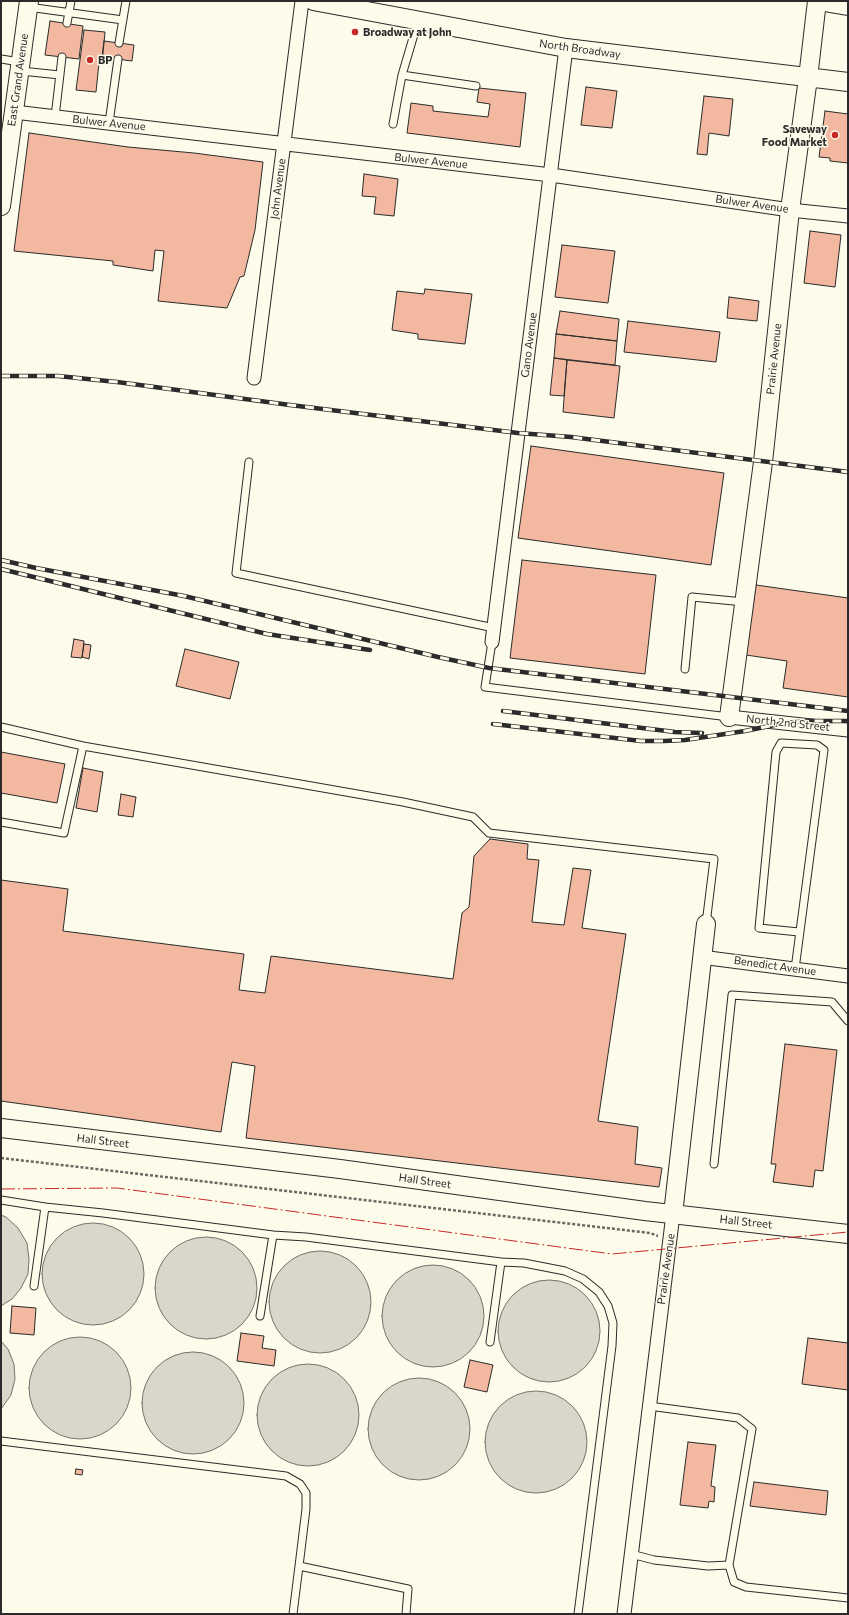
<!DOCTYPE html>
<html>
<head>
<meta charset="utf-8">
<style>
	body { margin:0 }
	#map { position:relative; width:849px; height:1615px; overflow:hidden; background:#fdfbea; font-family:Commissioner,sans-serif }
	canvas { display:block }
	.frame { position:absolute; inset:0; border:2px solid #2b2b2b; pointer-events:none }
</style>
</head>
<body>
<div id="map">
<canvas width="849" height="1615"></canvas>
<div class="frame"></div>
</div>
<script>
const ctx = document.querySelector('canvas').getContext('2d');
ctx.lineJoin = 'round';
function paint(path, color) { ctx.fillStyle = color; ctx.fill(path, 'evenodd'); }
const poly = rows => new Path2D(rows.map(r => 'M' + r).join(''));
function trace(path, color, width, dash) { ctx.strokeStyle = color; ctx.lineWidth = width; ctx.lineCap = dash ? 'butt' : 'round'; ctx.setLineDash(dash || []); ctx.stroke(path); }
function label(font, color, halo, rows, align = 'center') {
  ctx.font = font + ' Commissioner,sans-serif'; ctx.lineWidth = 3; ctx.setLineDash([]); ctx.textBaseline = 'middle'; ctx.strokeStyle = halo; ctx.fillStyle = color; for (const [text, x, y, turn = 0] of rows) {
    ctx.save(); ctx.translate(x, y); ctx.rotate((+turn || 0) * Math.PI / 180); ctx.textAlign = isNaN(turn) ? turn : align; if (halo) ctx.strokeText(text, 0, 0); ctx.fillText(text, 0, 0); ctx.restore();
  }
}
const water = poly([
	[1,1215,6,1217,18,1228,27,1243,29,1259,28,1274,21,1288,12,1299,1,1306,1,1215],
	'42 1274a51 51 0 1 1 102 0a51 51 0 1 1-102 0Z',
	'155 1288a51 51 0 1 1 102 0a51 51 0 1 1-102 0Z',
	'269 1302a51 51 0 1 1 102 0a51 51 0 1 1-102 0Z',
	'382 1316a51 51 0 1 1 102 0a51 51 0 1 1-102 0Z',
	'498 1331a51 51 0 1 1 102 0a51 51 0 1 1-102 0Z',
	'29 1388a51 51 0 1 1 102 0a51 51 0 1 1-102 0Z',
	[1,1341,8,1349,14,1364,15,1379,11,1395,1,1409,1,1341],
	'142 1403a51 51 0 1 1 102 0a51 51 0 1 1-102 0Z',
	'257 1415a51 51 0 1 1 102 0a51 51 0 1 1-102 0Z',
	'368 1429a51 51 0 1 1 102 0a51 51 0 1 1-102 0Z',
	'485 1442a51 51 0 1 1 102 0a51 51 0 1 1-102 0Z'
]);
paint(water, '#d8d7c9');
trace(water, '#74746e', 1);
const building = poly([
	[50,21,83,26,79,59,45,55,50,21],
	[84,30,105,32,102,64,99,63,96,92,76,90,84,30],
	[104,41,134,45,132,61,102,57,104,41],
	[586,87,617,91,612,128,581,125,586,87],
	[479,88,526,93,520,147,407,133,411,103,433,106,433,111,488,117,490,104,477,102,479,88],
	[704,96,733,99,729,136,709,133,707,155,697,154,704,96],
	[825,111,848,114,848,163,830,161,830,158,819,157,825,111],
	[29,133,128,147,194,153,263,162,255,230,244,276,240,277,227,308,158,301,164,251,155,250,153,271,113,265,113,261,14,251,29,133],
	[364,174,398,179,394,216,374,214,376,197,362,196,364,174],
	[810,231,841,235,835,287,804,283,810,231],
	[562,245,615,251,608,303,555,297,562,245],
	[425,289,472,294,465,344,418,339,418,334,392,330,397,291,424,294,425,289],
	[729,297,759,301,757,321,727,318,729,297],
	[560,311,619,319,617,341,556,334,560,311],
	[628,321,720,332,716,362,624,352,628,321],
	[556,334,617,341,615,365,554,358,556,334],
	[554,358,567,360,564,396,550,395,554,358],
	[567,360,620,366,614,418,563,412,567,360],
	[531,446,724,473,711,565,518,538,531,446],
	[522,560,656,575,645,674,510,658,522,560],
	[756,585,848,598,848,697,783,688,787,661,746,655,756,585],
	[74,639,84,641,82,658,71,657,74,639],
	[84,644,91,645,89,659,82,657,84,644],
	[185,649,239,662,230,699,176,686,185,649],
	[1,752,65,764,57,803,1,793,1,752],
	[83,768,103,772,97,812,76,808,83,768],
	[121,794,136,797,133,817,118,815,121,794],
	[490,839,528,844,527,859,539,860,532,922,564,925,573,868,591,870,582,928,626,934,598,1121,638,1127,635,1164,662,1168,659,1187,246,1138,255,1066,232,1062,221,1132,1,1101,1,880,68,889,63,931,244,954,239,990,265,993,271,956,453,979,462,913,469,907,474,856,490,839],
	[785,1044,837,1050,823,1171,815,1170,813,1187,773,1182,776,1164,771,1164,785,1044],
	[12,1306,36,1308,34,1335,10,1333,12,1306],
	[241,1333,264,1336,262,1348,276,1350,274,1366,237,1361,241,1333],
	[808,1338,848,1343,848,1390,802,1384,808,1338],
	[470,1360,493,1365,487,1392,464,1387,470,1360],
	[688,1442,716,1445,711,1486,715,1487,714,1502,709,1501,708,1508,680,1505,688,1442],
	[76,1469,83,1470,82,1475,75,1474,76,1469],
	[754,1482,828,1491,826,1515,750,1506,754,1482]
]);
paint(building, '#f2b8a0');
trace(building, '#2b2b2b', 1);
const lane = poly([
	[28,7,123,20],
	[67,23,71,1],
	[119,43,126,1],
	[1,59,20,62],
	[21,71,60,75],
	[402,75,476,86],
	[55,117,62,57],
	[109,123,118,59],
	[393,124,402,75,418,21],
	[249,462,236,573,494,628],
	[492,642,485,687,729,717],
	[685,669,692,597,744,602],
	[1,727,83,746],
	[1,822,64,833,83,746,403,802,473,817,489,833,714,859,706,924],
	[795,969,824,750,817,745,781,743,776,752,759,928,799,932],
	[714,1164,732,995,832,1002,848,1021],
	[1,1200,45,1207,34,1286],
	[45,1207,103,1213,273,1235,260,1316],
	[273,1235,306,1237,501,1262,490,1342],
	[501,1262,524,1263,565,1271,583,1279,599,1292,608,1306,613,1323,612,1346,578,1614],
	[1,1441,286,1476,300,1484,306,1493,306,1509,299,1566],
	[631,1554,654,1560,708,1566,729,1565,752,1429,738,1418,649,1406],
	[729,1565,734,1582,746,1587,848,1598],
	[293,1614,299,1566,408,1589,406,1614]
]);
const street = poly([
	[14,112,551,175,790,210,848,216],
	[254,378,302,1],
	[492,642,566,48],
	[729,717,848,730],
	[701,957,848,976],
	[624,1614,673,1214]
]);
const secondary = poly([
	[313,1,566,48,848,82],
	[1,206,29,1],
	[729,717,763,462,790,210,808,78,817,1],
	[1,1128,340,1169,645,1211,848,1234],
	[673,1214,706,924]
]);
const highway = poly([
	[830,1,848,4]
]);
trace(lane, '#2b2b2b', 9);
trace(street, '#2b2b2b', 15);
trace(secondary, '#2b2b2b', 20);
trace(highway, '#2b2b2b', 24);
trace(poly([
	[1,1158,650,1233,658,1236]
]), '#6a6964', 2.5, [3, 2]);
trace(lane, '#fdfbea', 7);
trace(street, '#fdfbea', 13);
trace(secondary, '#fdfbea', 18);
trace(highway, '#fdfbea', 22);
const rail = poly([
	[1,376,58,376,117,382,290,405,518,433,571,437,848,472],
	[1,560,36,568,184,596,438,657,489,668,848,711],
	[1,569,267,634,370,650],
	[503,711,675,732,702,733],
	[493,724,641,741,664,741,685,740,745,731,784,723,808,721,848,721]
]);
trace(rail, '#2b2b2b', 4.5);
trace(rail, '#fdfbea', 3, [9]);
trace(poly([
	[1,1189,117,1188,612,1254,848,1232]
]), '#c62828', 1, [14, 3, 2, 3]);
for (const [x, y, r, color] of [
	[355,32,4,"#c62828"],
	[90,60,4,"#c62828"],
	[835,135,4,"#c62828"]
]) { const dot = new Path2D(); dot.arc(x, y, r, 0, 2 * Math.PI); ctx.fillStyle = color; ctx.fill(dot); trace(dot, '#fdfbea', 1.5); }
label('bold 11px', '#2b2b2b', '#fdfbea', [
	["Broadway at John",363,32],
	["BP",98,60],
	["Saveway",827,129,"right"],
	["Food Market",827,142,"right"]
], 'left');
label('11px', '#2b2b2b', '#fdfbea', [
	["North Broadway",580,49,8],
	["East Grand Avenue",18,80,-82],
	["Bulwer Avenue",109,123,6],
	["Bulwer Avenue",431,161,6],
	["John Avenue",278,189,-83],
	["Bulwer Avenue",752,204,8],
	["Gano Avenue",529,345,-83],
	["Prairie Avenue",774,359,-84],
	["North 2nd Street",788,723,6],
	["Benedict Avenue",775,966,8],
	["Hall Street",103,1141,7],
	["Hall Street",425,1181,8],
	["Hall Street",746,1222,6],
	["Prairie Avenue",666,1269,-82]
]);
</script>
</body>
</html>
